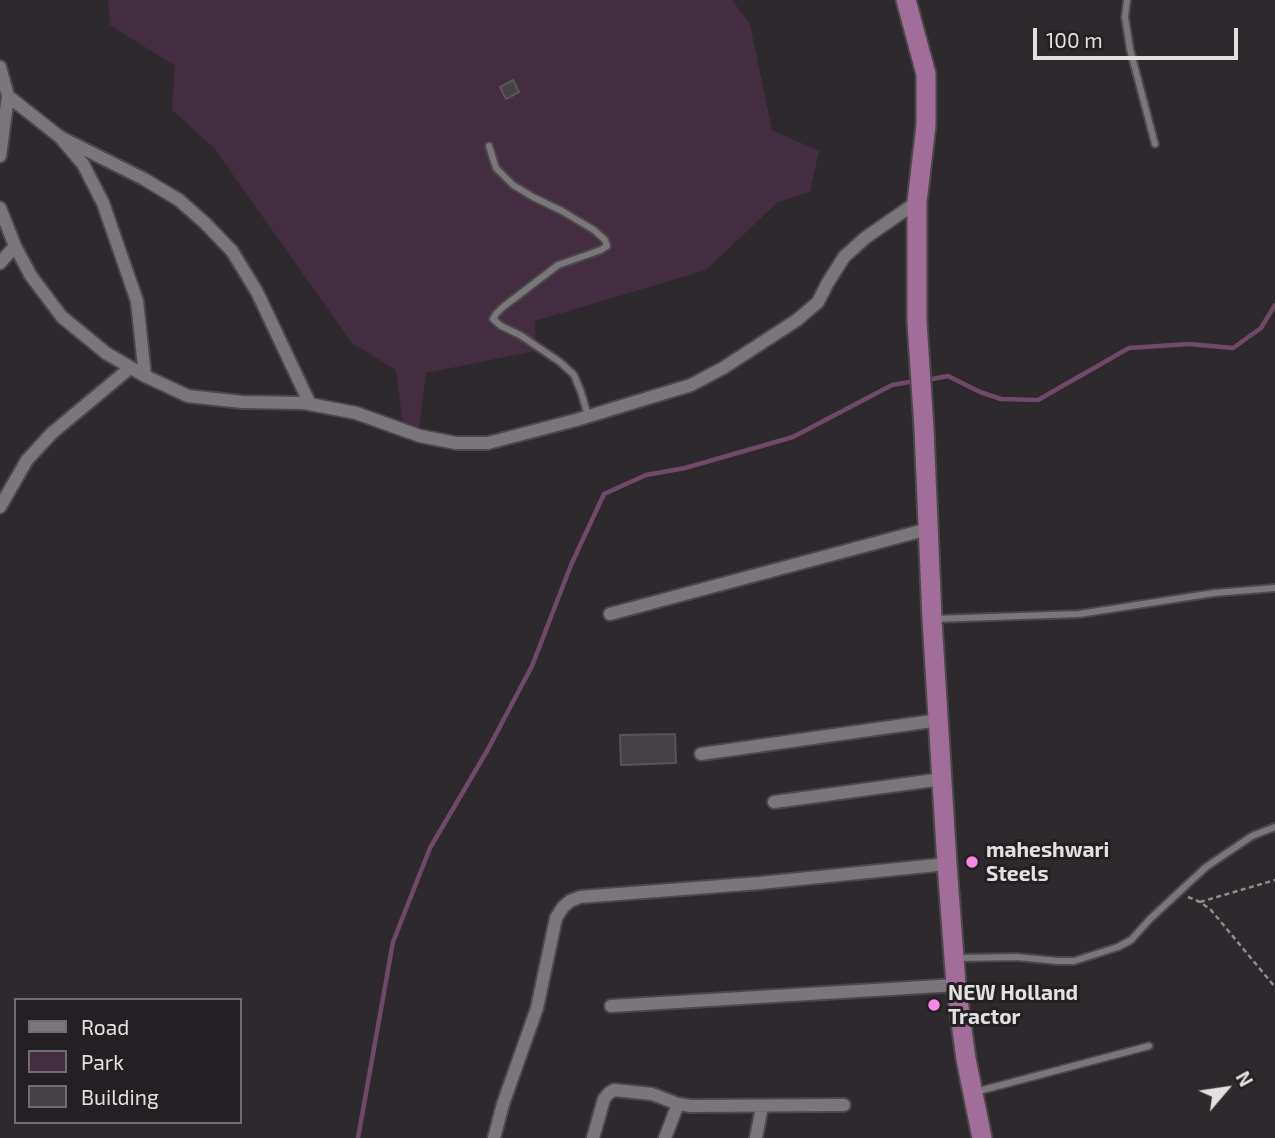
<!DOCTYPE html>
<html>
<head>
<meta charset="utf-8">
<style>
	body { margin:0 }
	#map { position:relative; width:1275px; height:1138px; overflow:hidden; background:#2d292c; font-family:"Exo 2",sans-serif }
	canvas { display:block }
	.legend { position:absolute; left:14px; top:998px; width:228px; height:126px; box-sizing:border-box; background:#231f22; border:2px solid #706c6f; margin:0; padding:9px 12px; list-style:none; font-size:21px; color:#e3e0e2 }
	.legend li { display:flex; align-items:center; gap:14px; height:35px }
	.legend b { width:35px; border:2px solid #706c6f }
	.north { position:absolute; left:1191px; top:1054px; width:70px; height:70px; -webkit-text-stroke:5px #231f22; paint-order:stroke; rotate:61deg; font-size:19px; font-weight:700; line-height:28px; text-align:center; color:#e3e0e2 }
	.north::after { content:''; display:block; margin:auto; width:24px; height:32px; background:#e3e0e2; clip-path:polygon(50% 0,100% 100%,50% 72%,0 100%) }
	.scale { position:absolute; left:1033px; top:28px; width:205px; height:32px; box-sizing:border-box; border:4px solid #e3e0e2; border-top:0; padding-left:9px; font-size:21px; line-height:24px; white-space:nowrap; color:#e3e0e2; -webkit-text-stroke:5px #231f22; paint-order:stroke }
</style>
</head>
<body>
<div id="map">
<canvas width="1275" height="1138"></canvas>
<ul class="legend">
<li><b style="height:9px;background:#7b767a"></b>Road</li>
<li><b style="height:19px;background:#452d41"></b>Park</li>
<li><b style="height:19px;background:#464145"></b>Building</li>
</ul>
<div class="north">N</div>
<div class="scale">100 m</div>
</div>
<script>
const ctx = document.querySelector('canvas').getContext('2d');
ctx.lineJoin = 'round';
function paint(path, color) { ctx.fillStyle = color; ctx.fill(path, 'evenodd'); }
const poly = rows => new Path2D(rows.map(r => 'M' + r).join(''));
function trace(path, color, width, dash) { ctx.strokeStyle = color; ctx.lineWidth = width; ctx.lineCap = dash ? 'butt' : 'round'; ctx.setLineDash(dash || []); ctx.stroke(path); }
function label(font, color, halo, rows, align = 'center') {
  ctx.font = font + ' "Exo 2",sans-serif'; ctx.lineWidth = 6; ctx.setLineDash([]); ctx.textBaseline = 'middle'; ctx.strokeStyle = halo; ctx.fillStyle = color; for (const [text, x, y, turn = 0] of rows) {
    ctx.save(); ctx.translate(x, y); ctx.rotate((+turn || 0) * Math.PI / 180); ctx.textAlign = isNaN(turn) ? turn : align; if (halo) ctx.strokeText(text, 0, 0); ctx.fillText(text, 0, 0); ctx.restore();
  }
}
paint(poly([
	[108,0,732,0,750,24,772,130,819,151,810,192,778,202,706,270,535,321,535,351,426,373,419,430,403,426,396,370,352,343,214,148,172,110,175,66,110,25]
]), '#452d41');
trace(poly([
	[927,380,948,376,980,392,1001,399,1038,400,1129,348,1189,344,1233,348,1261,328,1275,305],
	[358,1138,393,942,430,848,487,751,532,666,571,565,604,494,646,475,685,468,793,437,892,385,915,381]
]), '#704969', 4.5);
const building = poly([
	[513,80,519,92,506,99,500,87,513,80],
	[675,734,676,763,621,765,620,735,675,734]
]);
paint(building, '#464145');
trace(building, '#595458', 2);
const service = poly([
	[1127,0,1125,17,1130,49,1155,144],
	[489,146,496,168,513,185,533,197,562,211,594,230,605,240,607,246,601,250,558,265,503,307,496,314,493,319,501,326,520,335,560,362,574,375,581,392,588,416],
	[934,619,1079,614,1214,593,1275,588],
	[958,958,1016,957,1058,961,1074,961,1118,947,1131,940,1150,919,1206,867,1252,836,1275,827],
	[975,1092,1149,1046]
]);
const minor = poly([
	[0,67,8,96,0,156],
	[8,96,60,137,83,164,103,203,137,301,145,376],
	[60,137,144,179,179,200,205,223,232,251,257,292,310,404],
	[0,208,15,246,31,276,62,317,106,353,145,376,188,396,242,402,304,403,356,413,420,436,456,443,488,443,576,420,691,385,723,368,797,320,818,302,827,284,844,257,865,238,917,202],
	[0,263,15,246],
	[0,507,27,460,52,433,130,368],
	[610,614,928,529],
	[701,754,939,720],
	[774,802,942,779],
	[611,1006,956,985],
	[494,1138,503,1104,537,1008,556,918,563,907,570,901,580,897,760,883,947,864],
	[593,1138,604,1099,609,1093,614,1090,652,1094,678,1104,691,1106,844,1105],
	[665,1138,678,1104],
	[756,1138,762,1106]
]);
const trunk = poly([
	[906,0,926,74,926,125,917,202,917,322,924,429,932,619,947,864,956,985,966,1059,982,1138]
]);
trace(service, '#4b474a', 10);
trace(minor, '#4b474a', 16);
trace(trunk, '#4b474a', 23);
trace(poly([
	[1188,897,1200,902,1211,910,1275,987],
	[1200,902,1275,880]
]), '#908d8f', 2.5, [5, 3.5]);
trace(service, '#7b767a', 6);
trace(minor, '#7b767a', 12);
trace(trunk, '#a06e98', 19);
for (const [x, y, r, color] of [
	[972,862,7,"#f987e8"],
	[934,1005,7,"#f987e8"]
]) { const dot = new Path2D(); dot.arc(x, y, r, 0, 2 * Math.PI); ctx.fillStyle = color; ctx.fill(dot); trace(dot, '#231f22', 2.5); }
label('bold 21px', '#e3e0e2', '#231f22', [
	["maheshwari",986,850],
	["Steels",986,874],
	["NEW Holland",948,993],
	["Tractor",948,1017]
], 'left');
</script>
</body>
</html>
